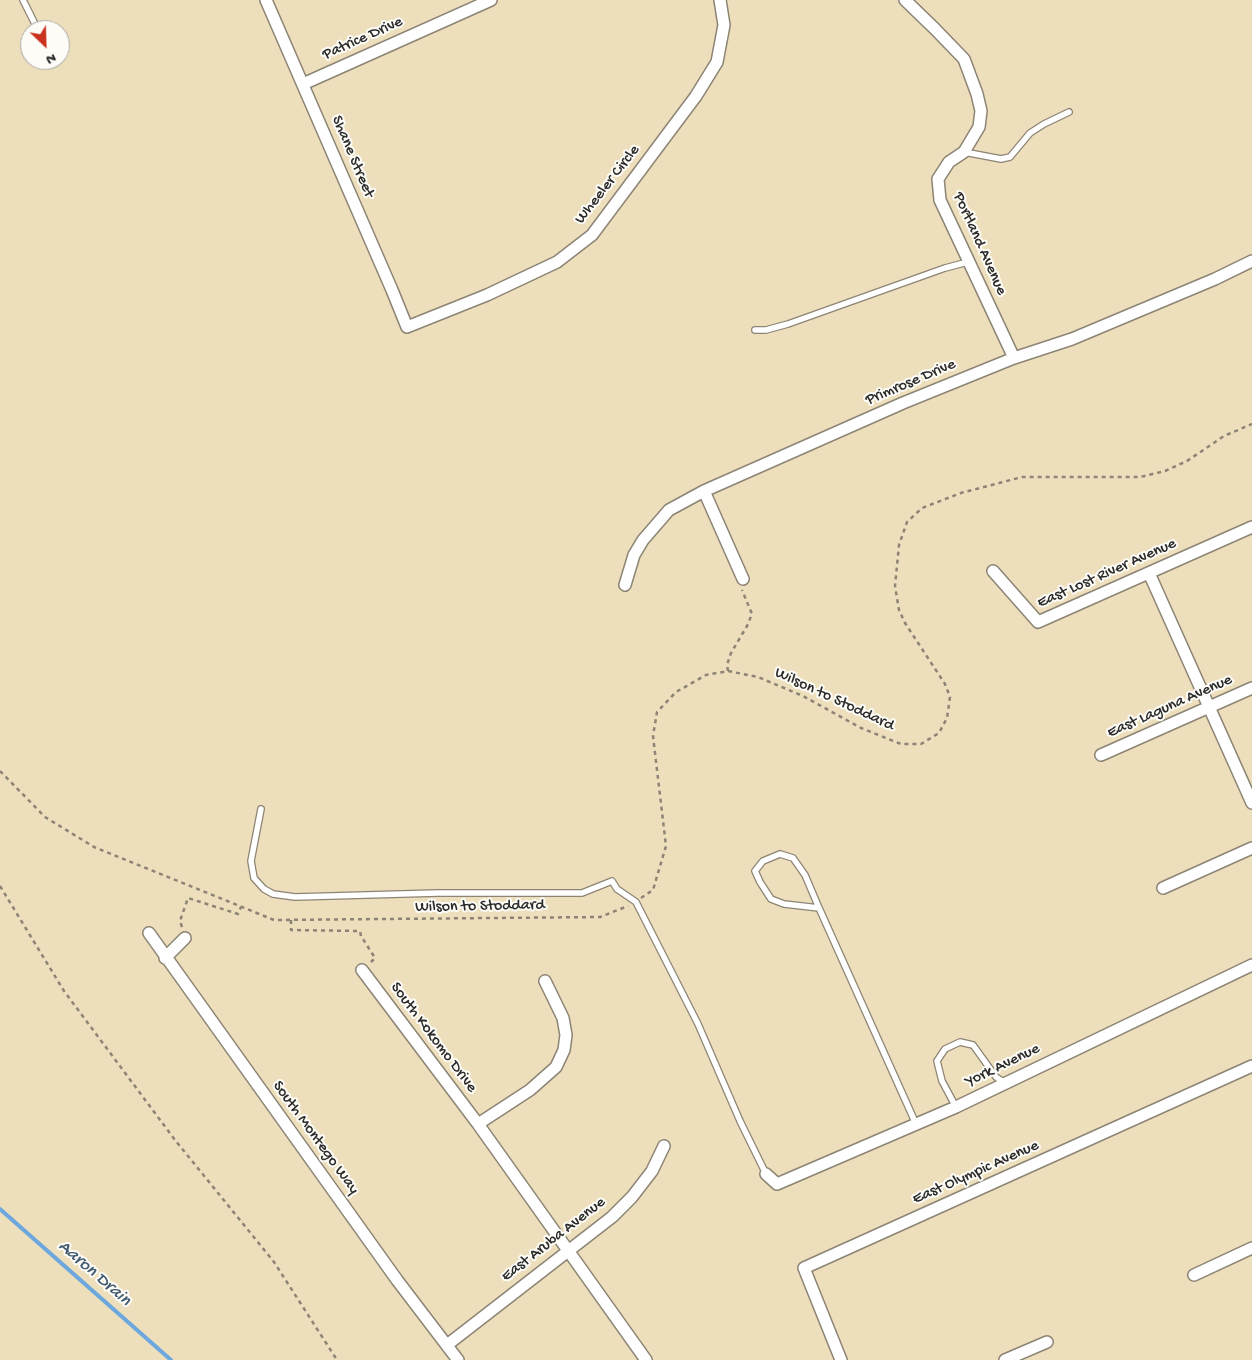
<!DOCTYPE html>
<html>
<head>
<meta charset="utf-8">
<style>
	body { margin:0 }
	#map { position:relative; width:1252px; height:1360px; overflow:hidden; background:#eddebc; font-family:"Gochi Hand",sans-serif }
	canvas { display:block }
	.north { position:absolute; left:20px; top:20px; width:50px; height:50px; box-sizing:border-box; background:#fdfcf7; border:1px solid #a9a8a5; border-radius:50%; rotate:156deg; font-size:14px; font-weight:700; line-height:20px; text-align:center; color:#2b2b2b }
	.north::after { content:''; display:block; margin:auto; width:18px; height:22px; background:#c8321e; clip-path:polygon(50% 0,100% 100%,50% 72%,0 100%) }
</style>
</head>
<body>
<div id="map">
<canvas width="1252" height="1360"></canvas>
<div class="north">N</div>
</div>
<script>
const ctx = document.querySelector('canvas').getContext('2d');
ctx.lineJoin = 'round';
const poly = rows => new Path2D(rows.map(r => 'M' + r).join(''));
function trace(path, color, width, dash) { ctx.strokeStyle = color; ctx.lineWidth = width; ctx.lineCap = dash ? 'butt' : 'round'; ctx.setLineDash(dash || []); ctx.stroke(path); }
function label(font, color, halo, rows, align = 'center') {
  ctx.font = font + ' "Gochi Hand",sans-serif'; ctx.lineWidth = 4; ctx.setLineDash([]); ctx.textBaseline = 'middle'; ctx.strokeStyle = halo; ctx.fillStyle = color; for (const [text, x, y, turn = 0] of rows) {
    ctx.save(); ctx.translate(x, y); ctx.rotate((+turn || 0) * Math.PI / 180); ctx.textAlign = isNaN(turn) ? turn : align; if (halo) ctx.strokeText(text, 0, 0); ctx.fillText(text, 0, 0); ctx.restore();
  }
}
trace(poly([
	[0,1209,171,1360]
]), '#6ca8dd', 4);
const lane = poly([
	[23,0,38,30],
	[964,152,1001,159,1010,157,1030,133,1044,124,1069,112],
	[755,330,766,330,788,324,945,268,968,262],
	[261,809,251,861,254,878,264,889,273,894,295,897,438,893,582,893,612,881,617,889,636,902,698,1024,740,1121,766,1174],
	[780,854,793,858,805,875,819,908,784,904,771,899,760,882,755,871,763,861,780,854],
	[819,908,916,1124],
	[956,1107,942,1081,937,1061,945,1049,960,1042,973,1045,996,1077,1005,1083]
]);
const street = poly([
	[266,0,392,290,407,327,487,295,557,262,592,235,696,96,717,62,724,25,720,0],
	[905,0,935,29,964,59,977,94,981,111,979,127,964,152,949,162,938,179,940,200,1014,358],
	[303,84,491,0],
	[704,491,743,579],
	[993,571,1038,622,1252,527],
	[1149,573,1252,803],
	[625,585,634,555,643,540,669,510,704,491,903,403,1014,358,1072,339,1215,279,1252,261],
	[1101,755,1252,688],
	[1163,888,1252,848],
	[149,933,397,1280,458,1360],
	[165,958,185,938],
	[362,970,478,1124,646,1360],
	[478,1124,530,1090,556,1067,564,1050,566,1035,563,1018,545,981],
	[766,1174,777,1184,956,1107,1252,965],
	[1194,1275,1252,1248],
	[447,1345,612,1217,632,1197,652,1171,664,1146],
	[841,1360,804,1268,1252,1066],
	[1005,1360,1047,1342]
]);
trace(lane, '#8c8474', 8);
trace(street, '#8c8474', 14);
trace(poly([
	[728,671,727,665,731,653,747,626,752,614,742,590],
	[0,771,45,817,94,847,274,920,600,917,628,906],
	[0,886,64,991,175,1140,274,1262,337,1360],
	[641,898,653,890,666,846,653,736,657,712,676,692,706,675,728,671,758,677,803,696,861,728,901,744,921,744,939,733,947,718,950,697,945,684,905,623,899,610,895,586,899,545,907,522,922,508,961,493,1022,477,1140,477,1165,471,1187,461,1224,436,1252,424],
	[291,920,291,930,360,931,361,936,375,958,371,962],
	[182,927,180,921,188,898,238,914,241,907]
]), '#8c8474', 2.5, [4, 4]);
trace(lane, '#fff', 5.5);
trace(street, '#fff', 11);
label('16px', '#2b2b2b', '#fdfcf7', [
	["Patrice Drive",363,39,-24],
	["Shane Street",352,157,67],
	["Wheeler Circle",608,185,-52],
	["Portland Avenue",979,244,66],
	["Primrose Drive",911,383,-23],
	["East Lost River Avenue",1107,574,-24],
	["Wilson to Stoddard",834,700,25],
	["East Laguna Avenue",1170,707,-24],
	["Wilson to Stoddard",480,907,-1],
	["South Kokomo Drive",433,1038,53],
	["York Avenue",1003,1066,-26],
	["South Montego Way",315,1138,54],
	["East Olympic Avenue",976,1173,-24],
	["East Aruba Avenue",554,1240,-38]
]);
label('italic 18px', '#455d72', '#fdfcf7', [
	["Aaron Drain",94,1274,41]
]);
</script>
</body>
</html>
